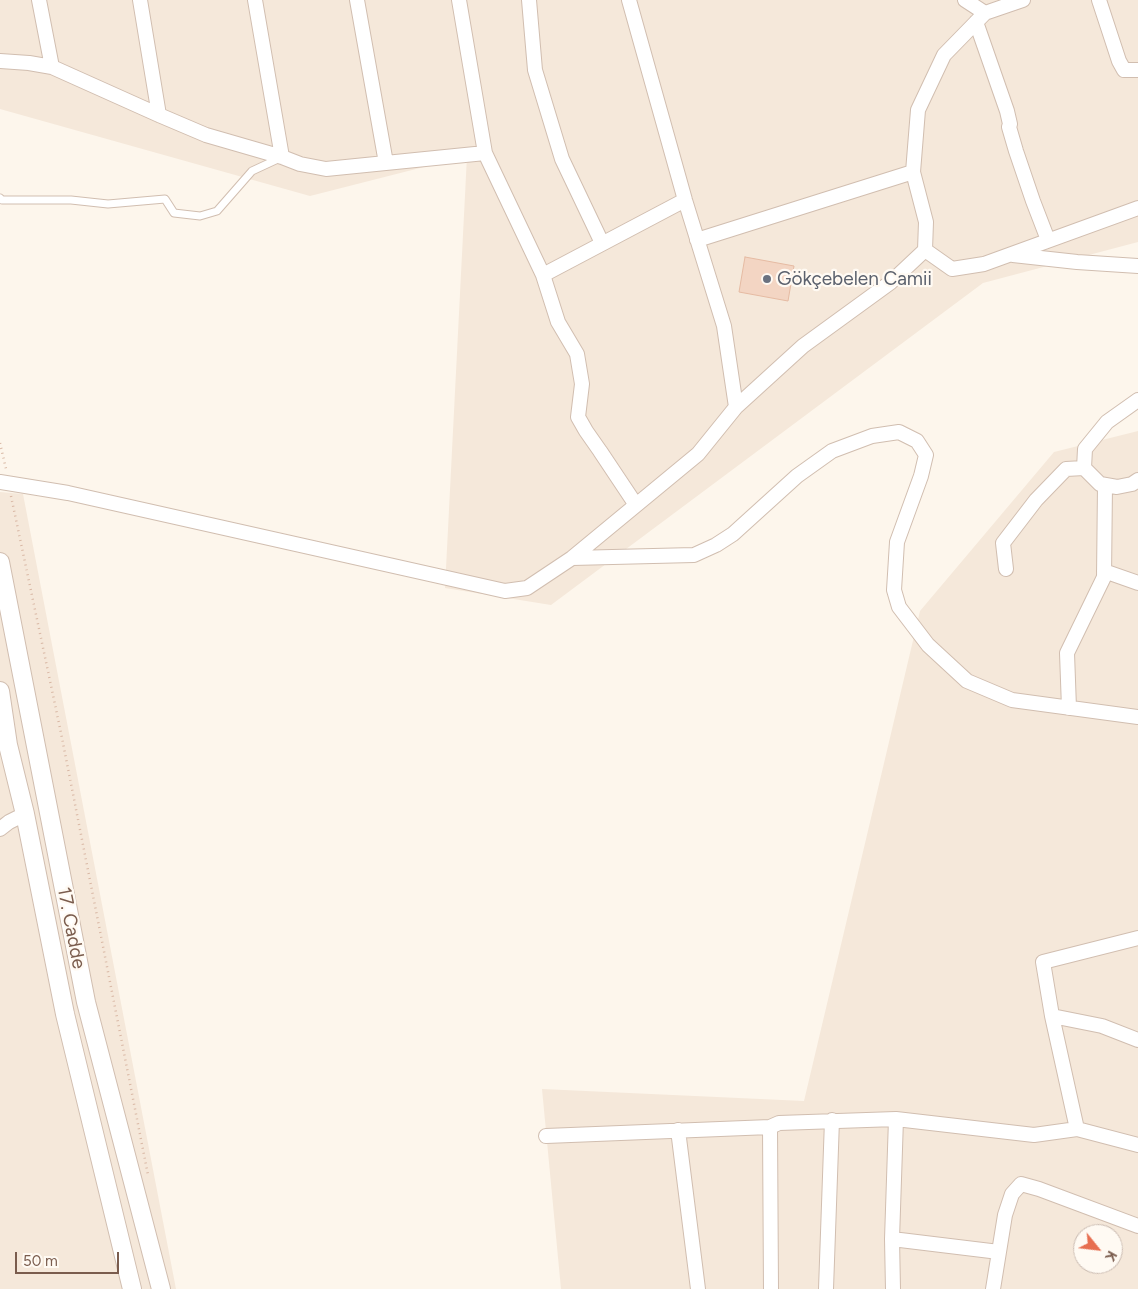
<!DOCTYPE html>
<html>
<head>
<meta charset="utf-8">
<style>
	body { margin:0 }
	#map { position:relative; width:1138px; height:1289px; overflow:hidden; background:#fdf6ec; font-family:Figtree,sans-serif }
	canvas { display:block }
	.north { position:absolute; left:1073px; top:1224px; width:50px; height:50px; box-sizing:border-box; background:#fffaf3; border:1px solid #cabbb1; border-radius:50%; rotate:119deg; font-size:14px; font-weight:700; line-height:20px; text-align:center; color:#7a5c4d }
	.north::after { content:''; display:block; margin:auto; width:18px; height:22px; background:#e76f51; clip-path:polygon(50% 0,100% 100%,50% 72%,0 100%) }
	.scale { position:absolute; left:15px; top:1252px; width:104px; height:22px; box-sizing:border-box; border:2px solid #7a5c4d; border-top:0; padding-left:6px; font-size:15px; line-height:18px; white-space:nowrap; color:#7a5c4d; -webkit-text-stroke:4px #fffaf3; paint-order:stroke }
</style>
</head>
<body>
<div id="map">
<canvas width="1138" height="1289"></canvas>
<div class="north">K</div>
<div class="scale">50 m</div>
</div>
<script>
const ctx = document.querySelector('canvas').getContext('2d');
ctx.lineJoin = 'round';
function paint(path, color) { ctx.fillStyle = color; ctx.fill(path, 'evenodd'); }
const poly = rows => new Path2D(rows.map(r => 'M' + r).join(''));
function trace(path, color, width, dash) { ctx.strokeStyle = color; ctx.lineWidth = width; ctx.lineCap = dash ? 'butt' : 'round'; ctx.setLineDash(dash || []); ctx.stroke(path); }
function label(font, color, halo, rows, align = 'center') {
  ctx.font = font + ' Figtree,sans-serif'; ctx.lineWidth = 4.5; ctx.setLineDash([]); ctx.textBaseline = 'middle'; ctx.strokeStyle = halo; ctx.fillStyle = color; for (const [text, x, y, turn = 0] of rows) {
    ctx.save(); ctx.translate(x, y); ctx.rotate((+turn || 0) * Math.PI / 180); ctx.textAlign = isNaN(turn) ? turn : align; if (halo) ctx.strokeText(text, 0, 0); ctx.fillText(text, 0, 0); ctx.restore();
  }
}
paint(poly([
	[0,0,1138,0,1138,242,983,283,551,605,445,588,467,156,310,196,0,109],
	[1138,431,1138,1289,561,1289,542,1089,804,1101,920,611,1054,452],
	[1083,1234,1113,1234,1113,1264,1083,1264],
	[0,492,23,494,176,1289,0,1289]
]), '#f5e8da');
const building = poly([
	[745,257,794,266,788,301,739,292,745,257]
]);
paint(building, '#f3d5c3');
trace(building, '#e6bba3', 1);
const service = poly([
	[0,198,2,200,71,200,108,204,165,199,174,213,200,216,217,211,252,171,280,158]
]);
const minor = poly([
	[39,0,52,67],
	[140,0,159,115],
	[255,0,282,157],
	[357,0,386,163],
	[459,0,485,153,543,275,558,322,577,354,582,384,578,417,586,431,600,451,636,505],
	[529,0,535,70,562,159,602,243],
	[965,0,985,13],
	[1099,0,1119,61,1124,70,1138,70],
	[976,22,1007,111,1010,124,1009,127,1016,151,1033,201,1048,240],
	[0,61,29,63,52,67,159,115,206,135,282,157,300,164,326,169,485,153],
	[697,240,913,172],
	[925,250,952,269,984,264,1138,208],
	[1013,255,1077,262,1138,266],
	[543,275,685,200],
	[1138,400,1107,422,1085,449,1084,468,1100,484,1117,487,1132,484,1138,480],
	[736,407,803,346,891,282,925,250,926,222,913,172,918,110,944,55,985,13,1023,0],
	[0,482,68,493,505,591,527,588,572,558,698,454,736,407,724,326,685,200,629,0],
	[572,558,694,555,716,545,733,534,797,476,832,451,872,436,899,432,917,441,926,455,921,476,897,542,894,590,899,607,928,645,967,681,1012,700,1138,717],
	[1006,569,1003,543,1036,500,1066,469,1084,468],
	[1104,571,1138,583],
	[1069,708,1067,653,1104,577,1105,485],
	[0,829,9,822,25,814],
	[1052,1016,1102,1026,1138,1040],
	[770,1127,771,1289],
	[1077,1129,1052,1016,1043,962,1138,938],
	[678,1130,698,1289],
	[546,1136,770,1127,779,1123,896,1119,1034,1135,1077,1129,1138,1145],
	[892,1239,999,1252],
	[826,1289,832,1120],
	[893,1289,892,1239,896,1119],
	[993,1289,1005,1215,1012,1194,1021,1184,1039,1189,1138,1226]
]);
const tertiary = poly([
	[0,562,86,1002,161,1289],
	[0,691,8,745,25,814,65,1014,132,1289]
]);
trace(service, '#d1beb0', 9);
trace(minor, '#d1beb0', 16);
trace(tertiary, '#d1beb0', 20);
trace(poly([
	[0,443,6,469],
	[11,496,61,733,148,1175]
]), '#d9b8a5', 2.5, [1, 4]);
trace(service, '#fff', 7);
trace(minor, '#fff', 14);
trace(tertiary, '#fff', 18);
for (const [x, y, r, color] of [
	[767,279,5,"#6b7280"]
]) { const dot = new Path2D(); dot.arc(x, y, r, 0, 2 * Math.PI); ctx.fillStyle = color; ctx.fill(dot); trace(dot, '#fffaf3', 2); }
label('19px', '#5b616d', '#fffaf3', [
	["Gökçebelen Camii",777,279]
], 'left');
label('19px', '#7a5c4d', '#fffaf3', [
	["17. Cadde",71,928,79]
]);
</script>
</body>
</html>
